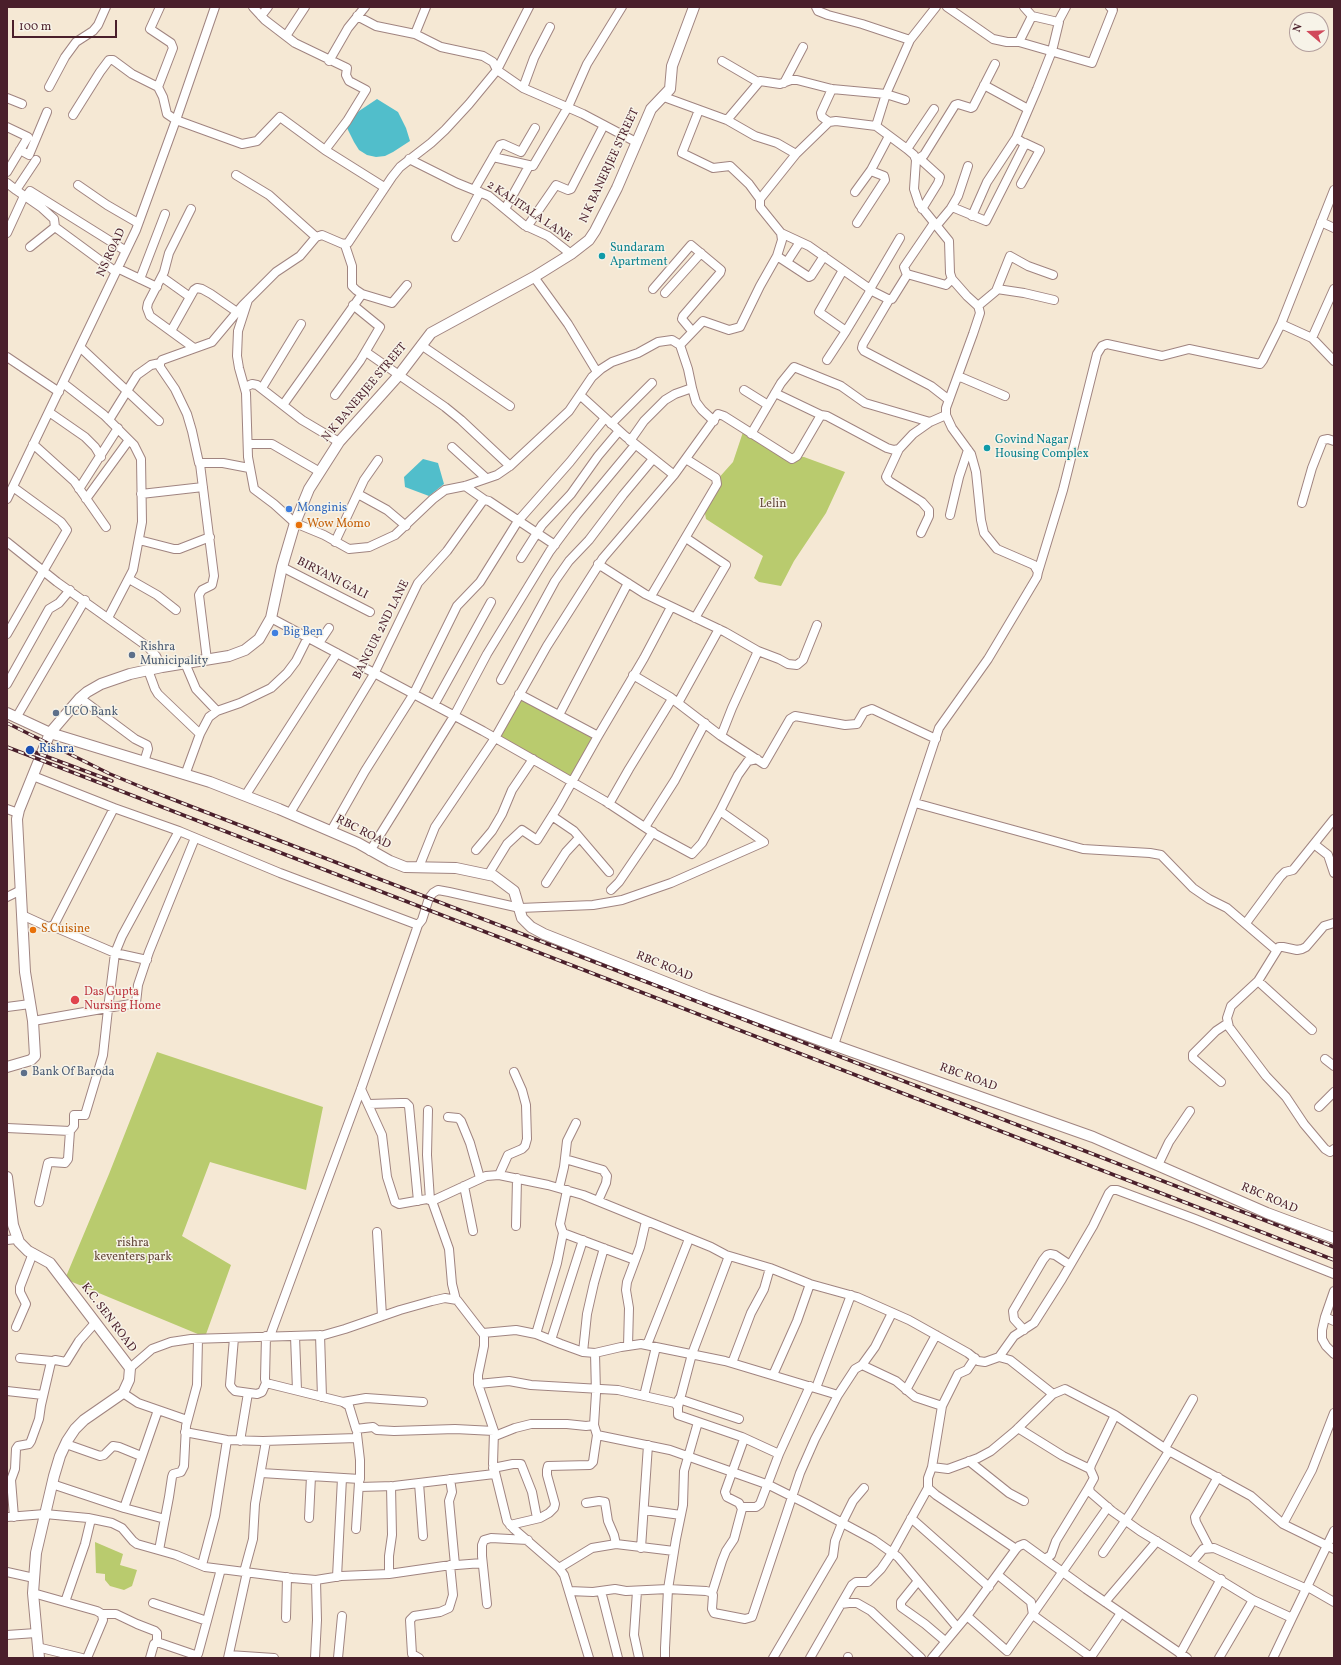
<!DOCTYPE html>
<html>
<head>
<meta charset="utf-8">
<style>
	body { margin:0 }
	#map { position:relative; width:1341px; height:1665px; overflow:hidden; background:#f5e8d4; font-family:Vollkorn,serif }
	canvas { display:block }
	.frame { position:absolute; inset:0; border:8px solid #4a1f2b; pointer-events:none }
	.north { position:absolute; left:1289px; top:12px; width:40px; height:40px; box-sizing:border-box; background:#f7f3e8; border:1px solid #b29e9c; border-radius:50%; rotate:289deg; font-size:11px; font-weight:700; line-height:16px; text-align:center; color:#4a1f2b }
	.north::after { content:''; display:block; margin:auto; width:14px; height:18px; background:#d1495b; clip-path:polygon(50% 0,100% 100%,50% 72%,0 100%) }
	.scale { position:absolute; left:12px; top:20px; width:105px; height:18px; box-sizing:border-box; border:2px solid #4a1f2b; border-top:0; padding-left:5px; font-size:12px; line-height:14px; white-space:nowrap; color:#4a1f2b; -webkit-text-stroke:3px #f7f3e8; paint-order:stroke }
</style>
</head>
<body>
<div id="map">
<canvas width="1341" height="1665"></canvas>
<div class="frame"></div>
<div class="north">N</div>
<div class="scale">100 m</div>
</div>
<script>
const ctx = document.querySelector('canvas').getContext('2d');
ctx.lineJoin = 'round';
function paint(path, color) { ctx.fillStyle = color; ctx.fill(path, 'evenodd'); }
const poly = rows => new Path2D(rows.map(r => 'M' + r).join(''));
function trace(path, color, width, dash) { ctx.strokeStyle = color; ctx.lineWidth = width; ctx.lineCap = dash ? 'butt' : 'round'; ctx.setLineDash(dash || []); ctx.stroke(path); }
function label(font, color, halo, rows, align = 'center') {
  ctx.font = font + ' Vollkorn,serif'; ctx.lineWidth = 3; ctx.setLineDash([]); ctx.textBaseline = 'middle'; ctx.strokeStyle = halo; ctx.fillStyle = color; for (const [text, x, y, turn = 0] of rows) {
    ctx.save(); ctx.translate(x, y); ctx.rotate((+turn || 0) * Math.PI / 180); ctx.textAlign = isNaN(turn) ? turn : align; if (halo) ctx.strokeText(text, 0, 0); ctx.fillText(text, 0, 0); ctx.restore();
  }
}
paint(poly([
	[743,432,792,461,800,457,804,457,845,472,826,513,794,561,781,586,759,582,754,578,763,556,706,519,704,508,716,481,733,462],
	[519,694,598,736,572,781,495,738],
	[157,1052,323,1107,306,1190,210,1162,182,1236,231,1265,205,1337,65,1279,109,1174],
	[95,1542,123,1554,120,1565,137,1570,132,1586,124,1590,110,1586,105,1580,105,1574,96,1573]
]), '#b9cb6e');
paint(poly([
	[377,99,398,112,406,128,410,141,393,152,385,156,376,157,367,155,359,150,354,142,346,126,359,111],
	[423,459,438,463,444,484,429,496,405,487,404,477]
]), '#51becb');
const minor = poly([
	[253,7,265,20,295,43,347,68,346,75,349,81,366,90,347,121,325,150],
	[816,7,818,11,828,15,862,24,910,40],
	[947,7,993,39,1007,42,1019,42,1032,16,1058,22,1066,7],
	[1024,7,1032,16],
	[261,16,268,7],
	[357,16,376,26,415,34,441,47,483,56,493,62,497,70,523,88,583,114,636,142],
	[415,34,426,7],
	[286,36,305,7],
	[1019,42,1092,63,1113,10,1110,7],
	[329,61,348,28,365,7],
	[722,61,758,82],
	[784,83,803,47],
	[984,85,1028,109],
	[49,87,65,57,76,42,93,31,98,25,106,7],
	[158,87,173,48,171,43,150,29,160,7],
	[523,88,534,58,550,27],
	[664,97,727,120,755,136,777,143,796,154],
	[7,98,22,104],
	[699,110,682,153,713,168,730,166,749,184,760,199],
	[73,115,100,72,109,60,113,60,132,74,158,87,163,97,167,114,176,120,242,144,257,141,280,117,325,150,384,187],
	[727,120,760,81,780,84,791,80,797,80,832,89,886,94,905,100],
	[829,122,822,117,821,113,832,89],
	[7,127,28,137,7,172],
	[907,149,934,109],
	[20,150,29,155,47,112],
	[493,157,533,166,568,107,587,64,622,7],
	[919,158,940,177,938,183,922,209],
	[409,159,457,183,489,196,524,225,548,236,571,254],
	[36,160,16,190,42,208,54,219,55,227],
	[916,160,924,155,955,105,958,104,971,108,973,107,995,64],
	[236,175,269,195,316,237],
	[7,183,16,190],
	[1021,184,1040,150,1025,143],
	[78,185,107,205,138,223],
	[474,190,500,145,503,144,521,152,535,128],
	[1334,190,1281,324,1312,338,1334,361],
	[855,192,871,170,889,136],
	[26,197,30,191,126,251],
	[951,208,958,196,968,166],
	[191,209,169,253,164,272,148,303,147,308,150,316,194,348],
	[505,209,529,166],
	[972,216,987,182,1016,138,1037,89,1052,51,1059,22],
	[1321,222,1334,228],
	[857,223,885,180,884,176,871,171],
	[937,225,952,207,986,221,1025,144,1016,138],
	[527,227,556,185,568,190,571,189,604,125],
	[7,233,24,196],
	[781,233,809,246,870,289,869,293,846,331,827,360],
	[456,237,480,192],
	[345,245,352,266,352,286,356,290,362,294,392,303,407,285],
	[30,247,55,227,116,272],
	[824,256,811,276,809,277,777,256,782,240,781,233,760,207,760,199,796,154,829,122,836,121,876,126],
	[787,262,800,242],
	[117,268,157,287],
	[843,270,819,312,846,331],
	[907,274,946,285,952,279],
	[162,277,190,297],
	[534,277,568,324,597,372],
	[140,279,165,214],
	[653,289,691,245,721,270,720,273,683,316,682,319,692,331],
	[870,289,900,238],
	[997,289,1024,293,1054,300],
	[870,290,888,299,892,299,907,275,904,267,934,223],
	[665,293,701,253],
	[248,300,238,331,237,356,239,368,246,393,248,457,254,489,274,504,295,523,324,535,349,549,369,547,395,535,433,499,445,490,465,486,497,475,510,466,569,411,592,377,601,369,612,362,638,353,658,342,672,340,680,345,688,369,692,388,696,402,702,410,714,421],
	[889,300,863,344,862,348,864,351,931,386,949,400],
	[978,306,996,291,1010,256,1028,266,1053,275],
	[171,331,194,290,197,288,202,289,211,294,237,312],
	[1312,338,1334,289],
	[421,345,510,406],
	[680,345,703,321,729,330,740,327,760,286,777,256],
	[80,347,159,421],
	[366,352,445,407,461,420,510,466],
	[7,357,59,392],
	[958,376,1005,396],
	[63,383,104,415,134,445,141,459,142,522,133,570,108,618],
	[245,387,252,384,257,385,302,420,339,442],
	[262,388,301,324],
	[744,390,768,405],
	[775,393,821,415],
	[335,395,360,361,380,327,353,305],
	[580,395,625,436,674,475],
	[283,405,362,294],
	[49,412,85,437,95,447,101,457],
	[109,420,137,375,151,365,160,363],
	[611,424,652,383],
	[751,434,781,383,794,367,841,386,865,403,930,422],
	[630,441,644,421,665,400,675,394,692,388],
	[33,444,74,481,106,527],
	[248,444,272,444,320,472],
	[452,447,486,478],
	[899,449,886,477,889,481,922,502,929,510,929,516,921,533],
	[200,464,214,576,212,585,202,590,199,595,207,660],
	[249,468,223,463,199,463,192,431,187,414,175,389,160,367,160,363,162,360,212,342,243,305,276,272,300,256,316,237,322,235,343,244,348,243,392,177,400,167,431,143,445,130,469,104,497,70,529,7],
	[465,486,485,500],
	[79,489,118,428],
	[141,494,203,487],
	[358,494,387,510,406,526],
	[7,499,136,230,176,120,215,7],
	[86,499,129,440],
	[1302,503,1312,468,1323,440,1328,439,1334,441],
	[950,515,959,477,968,450],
	[686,538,726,565,695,618],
	[139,540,174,549,179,549,210,537],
	[7,542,57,582,148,647,156,656,162,667],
	[335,542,364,480,378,460],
	[521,558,542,525,571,494,598,456,619,431],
	[598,564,645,594,725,632,758,651,779,659,788,664,797,665,803,660,817,625],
	[282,567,370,612],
	[1038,572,1063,490,1097,354,1102,346,1107,344,1162,356,1189,349,1260,364,1263,360,1281,324],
	[129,579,157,595,176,610],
	[651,596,717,484,716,478,686,459],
	[7,634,67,530,61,522,13,487],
	[319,643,329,628],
	[185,663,196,689,217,711],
	[148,670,155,689,158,694,200,734],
	[633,675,670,697,721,736,764,764,790,719,795,716,845,725,857,724,864,712,872,709,936,739],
	[501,680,555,581,569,561,589,540,623,495,653,459],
	[7,684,49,609,59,603,70,590],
	[519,694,598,736],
	[80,698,135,739,147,745,148,749,144,762],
	[678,703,719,629],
	[434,705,491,602],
	[559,715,628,583],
	[16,718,85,600],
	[721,736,732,708,758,651],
	[185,775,200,734,209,717,217,711,240,703,271,688,287,673,296,661,308,637],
	[33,776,114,808],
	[245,796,337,653],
	[915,803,1083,849,1150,853,1161,855,1193,888,1209,899,1227,908,1276,950],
	[609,804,629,769,672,699],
	[7,809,18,813],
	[720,811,738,775,748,761,757,759],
	[290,813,374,674,418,583,447,551,482,502,485,500,489,501,555,545],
	[552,816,574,831,609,872],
	[645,827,675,780,705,723],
	[331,831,365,771,413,695,457,606,480,582,518,521,570,462,605,418],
	[1314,844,1328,855,1334,873],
	[476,850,492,831,502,814,512,790,533,759],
	[370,851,454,716,487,654,550,551,576,516,635,445],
	[419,867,435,827,495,738,547,646,603,558,674,475,718,414,724,416,792,459,797,456,821,415,827,416,887,448,894,450,899,449,913,434,930,422,946,415],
	[488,875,507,844,522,830,537,840,559,805,598,736,644,658,671,607],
	[546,883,566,852,579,838],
	[611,890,619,882,653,832],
	[7,897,21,890],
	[22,915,46,926,49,927,54,925,114,808,179,831,280,873,418,925],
	[1246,923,1280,877,1285,872,1293,870,1334,819],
	[1334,923,1324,926,1306,947,1302,949,1297,950,1283,947,1279,947,1258,981,1231,1006,1227,1018,1229,1027,1266,1076,1286,1097,1304,1124,1325,1149,1330,1152,1334,1149],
	[52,926,115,953,147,960],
	[1258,981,1312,1030],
	[7,1007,30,1004],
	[33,1021,136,1003,138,985,149,952,195,838],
	[834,1045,939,728,988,659,1037,577,1038,572,1034,565,997,549,984,533,981,520,976,472,971,454,952,428,946,415,946,408,973,334,980,313,979,309,978,306,967,296,952,279,950,273,949,241,919,204,914,189,916,160,914,155,907,149,876,126,886,94,910,40,936,7],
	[1325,1059,1334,1066],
	[1221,1082,1193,1058,1193,1054,1216,1031,1228,1023],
	[361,1089,382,1135,387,1177,395,1202,399,1204,427,1199,432,1201,449,1249,452,1284,456,1300],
	[369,1104,401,1103,406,1103,409,1106,418,1201],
	[1319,1107,1334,1092],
	[428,1110,427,1155,430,1200],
	[448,1117,458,1118,461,1121,470,1143,480,1178],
	[7,1128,70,1131,74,1126,74,1115,85,1115,103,1055,108,1009,115,953,122,936,179,831],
	[565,1159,603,1170,607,1176,606,1183,598,1201],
	[1158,1165,1169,1142,1190,1111],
	[499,1175,508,1155,522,1149,525,1146,527,1139,526,1105,522,1090,514,1072],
	[464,1186,473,1231],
	[559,1188,564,1167,567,1141,576,1123],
	[567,1190,560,1224,563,1233,635,1260],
	[432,1201,486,1176,499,1175,548,1185,583,1195,711,1247,726,1255,770,1268,810,1284,857,1297,909,1320,968,1353,978,1361,985,1362,999,1357,1010,1360,1053,1394],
	[39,1202,48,1163,51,1162,65,1163,68,1159,70,1131],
	[516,1226,517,1178],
	[377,1232,382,1316],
	[7,1240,17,1239],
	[1334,1291,1325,1317,1334,1321],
	[1325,1317,1322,1330,1322,1339,1326,1346,1334,1354],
	[16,1327,26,1304,20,1292,20,1287,33,1253],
	[1024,1330,1014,1319,1013,1311,1043,1260,1047,1255,1050,1254,1055,1255,1070,1265],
	[483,1333,516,1330,536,1334,561,1344,583,1352,595,1353,596,1393,594,1425,597,1435,670,1450,769,1485,807,1504,874,1540,898,1557,957,1627],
	[536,1334,557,1263,563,1233],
	[320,1335,322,1397],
	[266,1336,265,1379,266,1383,343,1402,349,1406,356,1429,373,1427,377,1430,394,1431,455,1429,494,1431],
	[270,1336,361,1089,418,925,422,920,429,898,433,893,438,890,449,892,520,908,593,905,622,900,671,883,764,842,720,811,702,843,692,854,655,834,605,801,555,772,483,731,271,618],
	[295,1336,297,1390],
	[234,1338,230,1385,232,1388,235,1391,257,1394,262,1392,266,1383],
	[551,1340,583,1240],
	[647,1345,689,1239],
	[628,1346,629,1308,626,1290,627,1282,640,1247,646,1221],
	[583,1352,587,1314,594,1283,604,1248],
	[595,1353,621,1347,641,1344,725,1361,838,1395,855,1369,862,1365,896,1381,915,1397,942,1406],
	[999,1357,1014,1336,1034,1323,1062,1279,1093,1226,1109,1193,1112,1190,1117,1190,1195,1219,1334,1274],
	[20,1358,52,1361],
	[732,1363,751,1313,764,1289,770,1268],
	[862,1365,875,1347,892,1313],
	[130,1368,152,1349,171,1342,191,1339,324,1335,345,1329,400,1310,432,1301,445,1298,457,1300,484,1335,484,1346,478,1375,478,1384,494,1431,493,1464,507,1521,514,1529,559,1568,564,1575,589,1658],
	[773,1375,797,1321,810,1284],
	[478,1384,509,1381,531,1385,618,1390,675,1403,678,1407,678,1415,742,1437,779,1454],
	[816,1388,851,1295],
	[906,1390,936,1335],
	[7,1391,43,1395],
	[123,1393,138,1403,187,1420],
	[644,1396,656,1347],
	[679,1399,739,1419],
	[343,1402,366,1398,423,1402],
	[678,1407,692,1354,729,1256],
	[1115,1415,1091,1465,1090,1469,1094,1478,1089,1487,1090,1492,1112,1511,1140,1531,1253,1600,1292,1618,1334,1531],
	[1018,1428,1063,1456,1090,1469],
	[185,1432,227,1440,263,1441,357,1438],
	[495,1436,515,1428,531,1424,567,1424,586,1426,594,1425],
	[240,1441,248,1393],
	[66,1444,100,1456,104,1455,113,1446,119,1447,141,1456],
	[1165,1448,1193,1399],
	[969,1461,1009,1493,1024,1501],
	[932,1467,942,1406,958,1374,967,1370,975,1358],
	[493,1468,513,1464,521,1464,532,1492,537,1518],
	[261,1473,360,1479,360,1460,357,1434],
	[450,1479,452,1492,449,1501,455,1565],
	[419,1483,423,1536],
	[52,1484,124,1508,165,1519],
	[359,1487,394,1486,494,1474],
	[586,1503,599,1501,605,1502,608,1521,614,1535,616,1544,674,1551],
	[742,1507,756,1507,760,1504,779,1454,810,1386],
	[124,1508,158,1410],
	[644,1510,681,1515],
	[7,1517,45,1514,88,1518,112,1523,122,1528,133,1541,137,1544,176,1555,205,1567,292,1578,316,1580,341,1576,389,1574,444,1566,482,1563],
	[14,1517,11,1480,15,1469,16,1449,18,1446,29,1444,31,1441,39,1419,41,1405,51,1362,55,1360,66,1362,79,1341,95,1323],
	[309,1518,311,1476],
	[911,1518,989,1587],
	[1283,1524,1312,1470,1334,1413],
	[510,1525,540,1518,549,1513,554,1508,555,1504,547,1475,547,1470,548,1466,590,1465,593,1462,594,1455,597,1435],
	[356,1529,359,1482],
	[1209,1547,1196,1522,1195,1517,1218,1477],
	[641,1548,648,1445],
	[159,1550,169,1497,172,1477,173,1474,181,1472,184,1466,186,1426,197,1385,198,1339],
	[1103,1553,1132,1511,1169,1451],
	[1045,1559,1051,1555,1056,1541,1089,1487],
	[1192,1562,1203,1549,1214,1548,1307,1589],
	[202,1565,215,1516,227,1440],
	[559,1568,592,1548,616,1544],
	[7,1572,34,1578],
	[244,1572,253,1539,255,1504,266,1441],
	[389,1574,389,1556,392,1535,391,1486],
	[998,1575,1031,1602,1033,1615,1092,1658],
	[337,1577,342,1478],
	[918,1581,901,1602,901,1607,925,1624,945,1641],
	[1308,1587,1334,1602],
	[569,1591,593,1592,615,1589,626,1591,668,1589,706,1591,710,1592,713,1595,712,1609,714,1613,745,1619,752,1617,800,1473,815,1439,838,1395],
	[601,1591,618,1658],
	[637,1591,634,1635,639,1658],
	[33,1593,97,1611,102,1614,103,1620,87,1658],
	[712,1593,722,1561,726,1551,734,1539,742,1509,739,1503,727,1497,725,1492,744,1439],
	[65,1602,85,1544,91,1519],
	[1105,1602,1157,1541],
	[153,1603,207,1621],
	[487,1604,482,1556,482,1545,484,1540,491,1538,528,1540],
	[841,1604,852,1585,856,1582,868,1582,881,1569,892,1553,928,1488],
	[102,1614,116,1614,137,1624,155,1631,157,1633,157,1642],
	[967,1616,1007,1651,1108,1507],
	[286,1618,287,1577],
	[7,1635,36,1633],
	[37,1647,82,1658],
	[1180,1654,1221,1579],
	[229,1655,274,1658],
	[1091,1657,1121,1613],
	[150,1658,154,1644,157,1642,195,1655,198,1654,221,1569],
	[228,1658,247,1572],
	[315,1658,317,1620,316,1580],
	[338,1658,342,1616],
	[419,1658,412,1654,410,1620,414,1616,440,1612,449,1608,453,1595,450,1565],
	[665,1658,665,1648,668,1589,676,1539,683,1505,684,1471,698,1422],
	[773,1658,833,1556,835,1541,842,1523,853,1501,864,1488],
	[810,1658,841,1604,849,1603,857,1603,871,1611,921,1658],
	[848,1658,848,1657],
	[932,1658,967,1616,1016,1549],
	[1187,1658,1086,1589,1024,1544,1019,1546,1016,1549,936,1495,928,1488,928,1478,932,1467,948,1469,978,1458,991,1451,1015,1431,1053,1394,1065,1389,1115,1415,1169,1451,1251,1496,1283,1524,1334,1549],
	[1219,1658,1253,1600],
	[1273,1658,1292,1618]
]);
const tertiary = poly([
	[7,713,50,733,210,782,279,809,358,843,390,861,405,867,456,868,494,876,514,891,522,918,531,927,544,934,708,999,822,1041,1093,1137,1267,1213,1334,1238],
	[7,1067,31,1060,35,1056,33,1021,25,972,17,819,19,810,50,733,80,698,87,692,101,684,130,674,162,667,229,656,245,650,259,639,271,618,282,567,295,523,309,489,339,442,399,375,431,333,534,277,571,254,589,240,595,231,617,188,651,109,670,89,672,66,694,7],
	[7,1177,13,1225,19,1242,28,1251,50,1263,130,1368,129,1380,123,1393,84,1420,75,1429,67,1441,60,1456,54,1476,36,1553,33,1593,39,1658]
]);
trace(minor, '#a08480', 10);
trace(tertiary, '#a08480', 12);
trace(minor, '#fff', 8);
trace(tertiary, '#fff', 10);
const rail = poly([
	[7,723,110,774,151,791,1334,1247],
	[7,747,1334,1260],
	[29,750,112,781]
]);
trace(rail, '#4a1f2b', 3.5);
trace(rail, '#f7f3e8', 2, [6]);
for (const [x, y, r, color] of [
	[602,256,4,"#0f9aa8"],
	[987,448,4,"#0f9aa8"],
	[289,509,4,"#3f7fe0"],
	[299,525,4,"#e8710a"],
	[275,633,4,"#3f7fe0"],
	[132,655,4,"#5c6f8a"],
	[56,713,4,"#5c6f8a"],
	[30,750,5,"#1a4fb4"],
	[33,930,4,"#e8710a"],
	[75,1000,5,"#e0444e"],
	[24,1073,4,"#5c6f8a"]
]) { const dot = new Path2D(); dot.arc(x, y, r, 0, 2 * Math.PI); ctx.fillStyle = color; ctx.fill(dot); trace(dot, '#f7f3e8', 1.5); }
label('12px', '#4a1f2b', '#f7f3e8', [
	["N K BANERJEE STREET",610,166,-65],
	["2 KALITALA LANE",529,212,34],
	["NS ROAD",112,253,-65],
	["N K BANERJEE STREET",365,393,-50],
	["BIRYANI GALI",332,579,27],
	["BANGUR 2ND LANE",382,630,-63],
	["RBC ROAD",363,833,27],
	["RBC ROAD",664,967,22],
	["RBC ROAD",968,1078,20],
	["RBC ROAD",1269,1199,23],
	["K.C. SEN ROAD",108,1318,53]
]);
label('12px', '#0d838f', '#f7f3e8', [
	["Sundaram",610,249],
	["Apartment",610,263],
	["Govind Nagar",995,441],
	["Housing Complex",995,455]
], 'left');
label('12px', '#664a3c', '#f7f3e8', [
	["Lelin",773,505],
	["rishra",133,1244],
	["keventers park",133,1258]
]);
label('12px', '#366cbe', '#f7f3e8', [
	["Monginis",297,509],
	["Big Ben",283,633]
], 'left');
label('12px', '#c56008', '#f7f3e8', [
	["Wow Momo",307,525],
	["S Cuisine",41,930]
], 'left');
label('12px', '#4e5e75', '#f7f3e8', [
	["Rishra",140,648],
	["Municipality",140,662],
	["UCO Bank",64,713],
	["Bank Of Baroda",32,1073]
], 'left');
label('12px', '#164399', '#f7f3e8', [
	["Rishra",39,750]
], 'left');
label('12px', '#be3a42', '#f7f3e8', [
	["Das Gupta",84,993],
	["Nursing Home",84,1007]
], 'left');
</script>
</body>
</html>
